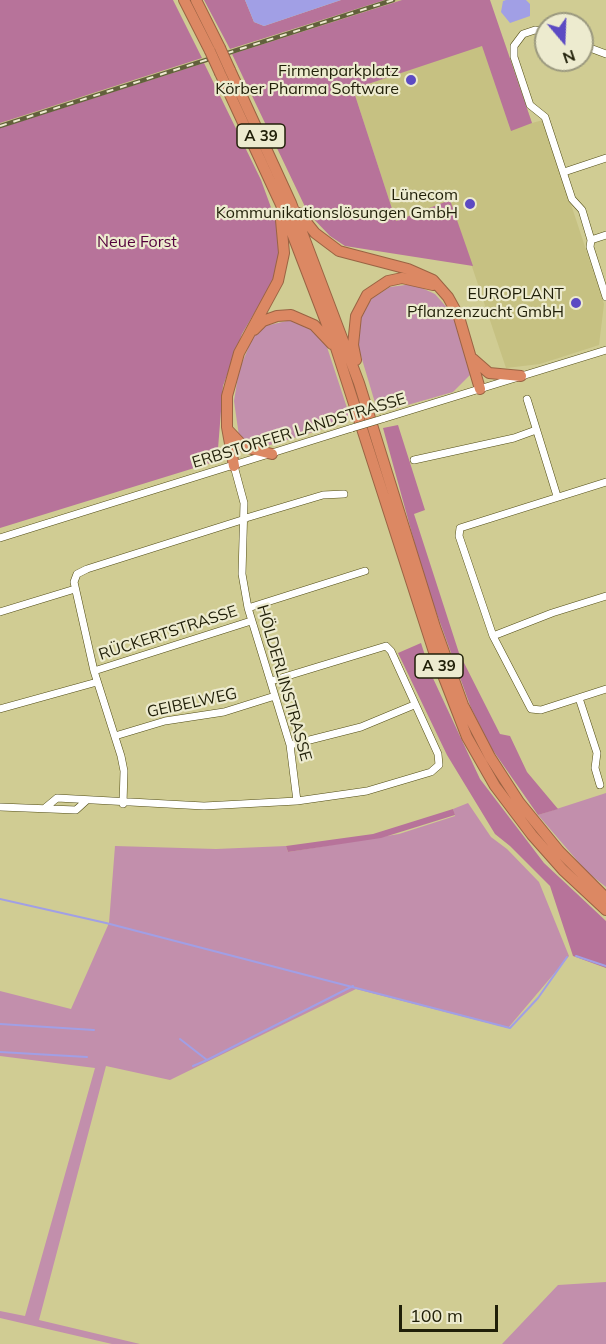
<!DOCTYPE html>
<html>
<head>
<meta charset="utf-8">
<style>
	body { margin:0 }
	#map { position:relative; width:606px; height:1344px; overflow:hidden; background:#d0cc93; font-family:Mulish,sans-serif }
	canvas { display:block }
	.north { position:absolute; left:534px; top:12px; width:60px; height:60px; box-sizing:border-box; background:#edebcf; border:2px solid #9b997f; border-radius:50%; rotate:161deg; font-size:16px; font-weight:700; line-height:24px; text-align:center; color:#201f08 }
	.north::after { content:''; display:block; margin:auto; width:21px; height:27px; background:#5c4ac3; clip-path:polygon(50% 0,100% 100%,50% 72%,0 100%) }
	.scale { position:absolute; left:399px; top:1305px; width:99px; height:27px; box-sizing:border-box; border:3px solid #201f08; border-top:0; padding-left:8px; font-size:18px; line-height:21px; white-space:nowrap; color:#201f08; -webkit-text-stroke:4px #edebcf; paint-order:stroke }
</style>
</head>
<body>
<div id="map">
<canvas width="606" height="1344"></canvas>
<div class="north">N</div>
<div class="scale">100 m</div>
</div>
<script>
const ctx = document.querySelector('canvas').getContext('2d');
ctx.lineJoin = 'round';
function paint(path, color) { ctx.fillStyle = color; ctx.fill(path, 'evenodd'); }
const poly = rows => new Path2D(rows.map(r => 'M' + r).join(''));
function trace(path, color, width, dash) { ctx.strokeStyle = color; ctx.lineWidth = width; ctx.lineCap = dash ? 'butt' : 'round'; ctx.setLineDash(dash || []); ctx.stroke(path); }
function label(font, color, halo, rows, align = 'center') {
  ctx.font = font + ' Mulish,sans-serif'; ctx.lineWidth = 4.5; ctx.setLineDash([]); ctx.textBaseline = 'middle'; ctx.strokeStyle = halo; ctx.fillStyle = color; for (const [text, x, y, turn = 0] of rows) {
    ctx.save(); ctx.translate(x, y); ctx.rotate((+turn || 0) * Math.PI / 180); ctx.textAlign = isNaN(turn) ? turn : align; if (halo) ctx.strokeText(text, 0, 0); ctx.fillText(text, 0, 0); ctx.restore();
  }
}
paint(poly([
	[385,0,402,0,0,128,0,123,24,115],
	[503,38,532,123,543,120,604,304,599,345,540,364,506,368,450,201,396,221,353,89]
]), '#c6c182');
paint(poly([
	[413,284,435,294,449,310,462,336,470,375,453,392,390,410,376,406,358,346,360,318,372,298,390,287],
	[291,320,312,330,326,344,349,414,343,423,257,449,239,436,234,401,239,370,253,337,265,326],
	[606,793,606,887,587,872,538,815],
	[468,803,491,837,507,849,539,882,569,956,508,1028,356,989,170,1080,106,1066,39,1320,140,1344,112,1344,0,1318,0,1311,25,1316,95,1068,0,1056,0,991,71,1009,109,923,115,846,216,849,286,846,288,852,399,834,455,816,453,809],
	[606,1282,606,1344,502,1344,558,1285]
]), '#c28fac');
paint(poly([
	[0,0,173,0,202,58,0,123],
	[204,0,245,0,254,22,264,26,341,0,385,0,230,49],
	[402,0,490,0,532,123,511,131,482,46,353,89,396,221,450,200,473,266,345,246,330,236,308,213,232,54],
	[204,63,261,180,277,224,280,252,274,279,242,334,223,386,217,461,0,528,0,128],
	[398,425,425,510,414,514,459,653,500,734,510,736,527,772,558,809,538,815,492,749,471,708,425,581,383,428],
	[421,643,431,674,480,779,544,863,606,921,606,968,573,956,550,886,510,846,495,834,447,755,398,653],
	[453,809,455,815,381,838,288,852,286,846,373,834]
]), '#b7739a');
paint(poly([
	[245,0,341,0,264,26,254,22],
	[506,0,526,0,530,4,530,16,510,23,501,12,503,1]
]), '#a19fe5');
trace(poly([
	[0,899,106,923,510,1028,538,998,567,957],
	[576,956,606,966],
	[0,1024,94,1030],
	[180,1039,207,1060,353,986],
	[0,1052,87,1057],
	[193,1066,207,1060]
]), '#a19fe5', 2);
const minor = poly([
	[546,32,535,30,523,34,514,46,514,57,530,105,545,117,572,199,582,210,591,240,590,247,606,297],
	[582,45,606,54],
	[564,172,606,158],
	[591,240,606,235],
	[527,399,557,496],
	[382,419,606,350],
	[414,460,514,438,536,430],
	[234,466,244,503,242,574,248,608,290,745,297,801],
	[606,482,460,528,459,536,493,636,531,709,541,710,606,689],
	[246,518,323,495,344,494],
	[0,538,352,428],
	[248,608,365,571],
	[0,612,75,589],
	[493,636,552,613,606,596],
	[94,671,251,621],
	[579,698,597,753,595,768,600,785],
	[0,709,97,682],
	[115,736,165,721,224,712,275,696],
	[290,745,361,727,414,705],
	[123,804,124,771,121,756,94,671,74,582,77,574,87,569,245,519],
	[0,807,76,810,87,800],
	[45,808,57,798,204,806,297,801,367,791,431,772,439,765,438,754,391,651,386,646,271,681]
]);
const highway = poly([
	[184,0,210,51],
	[196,0,220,48],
	[230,70,291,203,359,383,435,627,463,705,490,757,519,802,559,851,606,898],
	[220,73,282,207,336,348,434,652,467,737,495,786,532,835,563,870,606,910],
	[299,213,315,233,339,251,408,269,433,280,448,297,459,317,480,389],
	[254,330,263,321,277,316,291,315,314,325,332,344],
	[473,359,489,373,521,376],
	[356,360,353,345,356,316,367,295,388,281,402,278,433,285],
	[228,430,244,447,272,454],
	[234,466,227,427,227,396,239,353,278,281,284,253,281,220]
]);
trace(minor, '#514c15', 8);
trace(highway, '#9a6343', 12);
trace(minor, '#fff', 7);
trace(highway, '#dc8863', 10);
const rail = poly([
	[0,126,393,0]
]);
trace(rail, '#62603c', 4.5);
trace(rail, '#edebcf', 2, [7]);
const minorBridge = poly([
	[352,428,382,419]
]);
const highwayBridge = poly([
	[220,48,230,70],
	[210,51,220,73]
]);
trace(minorBridge, '#514c15', 8, []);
trace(highwayBridge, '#9a6343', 12, []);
trace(minorBridge, '#fff', 7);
trace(highwayBridge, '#dc8863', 10);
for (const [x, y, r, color] of [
	[411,80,6,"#5c4ac3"],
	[470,204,6,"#5c4ac3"],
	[576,303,6,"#5c4ac3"]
]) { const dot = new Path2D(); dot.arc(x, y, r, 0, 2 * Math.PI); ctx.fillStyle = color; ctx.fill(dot); trace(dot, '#edebcf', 2); }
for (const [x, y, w] of [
	[261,136,48],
	[439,666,48]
]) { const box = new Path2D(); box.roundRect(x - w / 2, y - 12, w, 24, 4.5); ctx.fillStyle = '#edebcf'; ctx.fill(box); trace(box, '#201f08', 1.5); }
label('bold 15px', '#201f08', null, [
	["A 39",261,136],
	["A 39",439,666]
]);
label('16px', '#201f08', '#edebcf', [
	["Firmenparkplatz",399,71],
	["Körber Pharma Software",399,89],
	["Lünecom",458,195],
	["Kommunikationslösungen GmbH",458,213],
	["EUROPLANT",564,294],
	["Pflanzenzucht GmbH",564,312]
], 'right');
label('16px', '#54003c', '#edebcf', [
	["Neue Forst",137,242]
]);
label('16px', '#201f08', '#edebcf', [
	["ERBSTORFER LANDSTRASSE",299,431,-17],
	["RÜCKERTSTRASSE",168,633,-18],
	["HÖLDERLINSTRASSE",284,683,74],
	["GEIBELWEG",192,703,-12]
]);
</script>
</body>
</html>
